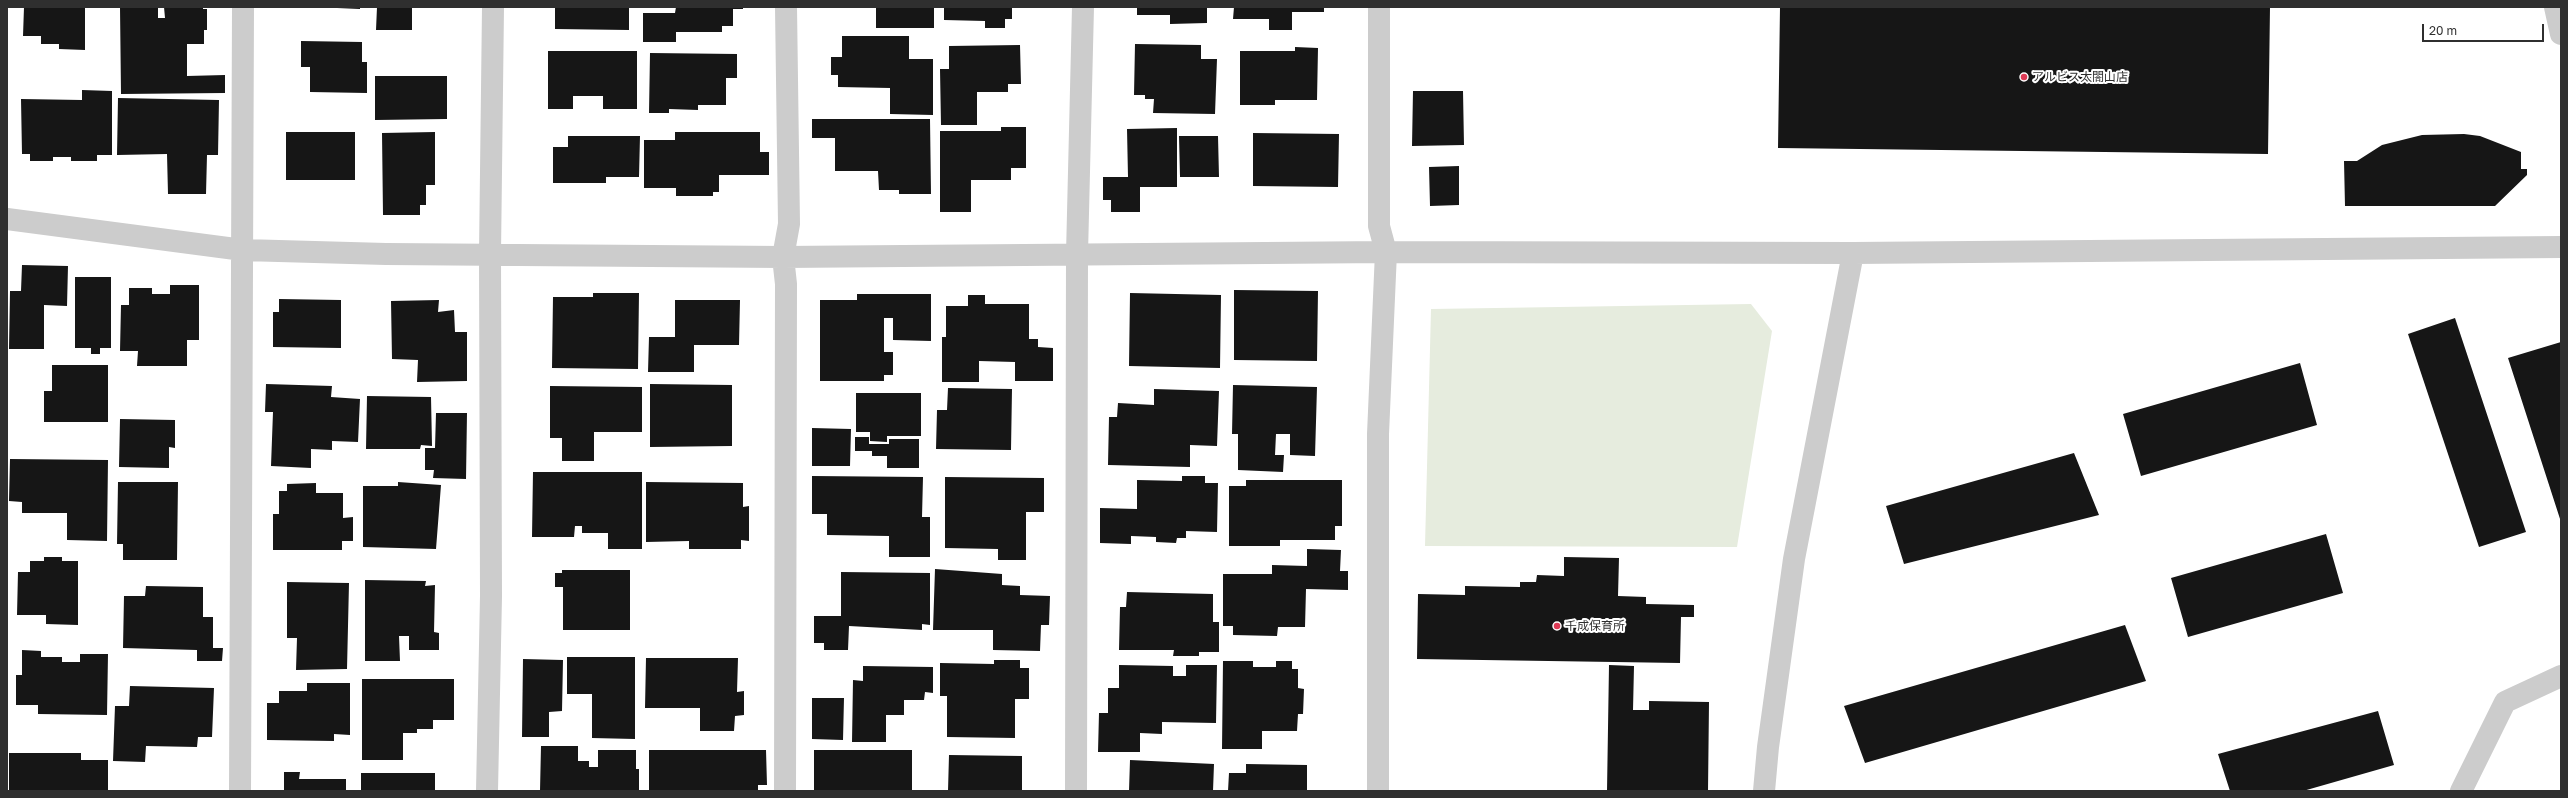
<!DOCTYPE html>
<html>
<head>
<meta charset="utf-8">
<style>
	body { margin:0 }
	#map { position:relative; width:2568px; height:798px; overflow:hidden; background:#fff; font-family:"Golos Text",sans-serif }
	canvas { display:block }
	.frame { position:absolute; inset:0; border:8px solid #2f2f2f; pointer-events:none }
	.scale { position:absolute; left:2422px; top:24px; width:122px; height:18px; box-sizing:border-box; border:2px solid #2f2f2f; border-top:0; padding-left:5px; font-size:12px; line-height:14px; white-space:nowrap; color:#2f2f2f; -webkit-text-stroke:3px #fff; paint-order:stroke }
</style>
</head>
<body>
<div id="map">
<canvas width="2568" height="798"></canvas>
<div class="frame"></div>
<div class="scale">20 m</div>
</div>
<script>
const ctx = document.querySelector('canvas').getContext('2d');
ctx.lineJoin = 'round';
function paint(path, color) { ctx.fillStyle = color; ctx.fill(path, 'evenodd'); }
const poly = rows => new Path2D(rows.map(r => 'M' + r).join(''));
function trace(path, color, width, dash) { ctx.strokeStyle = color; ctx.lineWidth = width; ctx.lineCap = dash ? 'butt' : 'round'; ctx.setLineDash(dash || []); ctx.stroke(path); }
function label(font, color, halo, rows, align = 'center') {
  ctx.font = font + ' "Golos Text","Noto Sans JP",sans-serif'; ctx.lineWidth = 4; ctx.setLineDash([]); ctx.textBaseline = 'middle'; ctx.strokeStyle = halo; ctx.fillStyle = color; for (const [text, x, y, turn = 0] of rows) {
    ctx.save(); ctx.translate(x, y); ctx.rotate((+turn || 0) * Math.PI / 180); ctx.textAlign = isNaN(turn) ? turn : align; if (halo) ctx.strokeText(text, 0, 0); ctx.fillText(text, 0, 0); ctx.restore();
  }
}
paint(poly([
	[1751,304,1772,331,1737,547,1425,546,1431,309]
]), '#e6ecde');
paint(poly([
	[24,7,85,7,85,50,59,49,59,44,41,44,41,36,23,36],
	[120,7,158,7,158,18,165,18,164,7,203,7,203,9,207,9,207,30,204,30,204,44,187,44,187,76,225,75,225,93,121,94],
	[337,7,360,7,360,9,337,8],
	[377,7,412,7,412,30,376,30],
	[555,7,629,7,629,30,555,29],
	[676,7,743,7,743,9,733,9,733,26,722,26,722,32,676,32,676,42,643,42,643,13,675,13],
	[876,7,934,7,934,28,876,28],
	[944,7,1012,7,1012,19,1005,19,1005,28,985,28,985,21,944,20],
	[1137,7,1207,7,1207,23,1170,24,1170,15,1137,15],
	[1234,7,1324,7,1324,12,1292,12,1292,30,1269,30,1269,19,1233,19],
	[1780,7,2270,7,2268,154,1778,148],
	[842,36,909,36,909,59,933,59,933,115,890,114,890,88,838,87,838,75,831,75,831,57,842,57],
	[301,41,362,42,362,62,367,62,367,93,310,92,310,67,301,67],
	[1135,44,1201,45,1201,59,1217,59,1215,114,1153,113,1154,99,1145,99,1145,95,1134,95],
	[1020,45,1021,84,1008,84,1008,92,977,92,977,125,941,125,940,69,949,69,949,46],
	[1295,47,1318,48,1317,100,1275,100,1275,105,1240,105,1240,51,1295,51],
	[548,51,637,51,637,109,603,109,603,96,573,96,573,109,548,109],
	[650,53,737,54,737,78,726,78,726,105,698,105,698,110,669,109,669,113,649,113],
	[375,76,447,76,447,119,375,120],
	[82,90,112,91,112,155,97,155,97,161,71,161,71,157,53,157,53,161,30,161,30,154,22,154,21,99,82,100],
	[1413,91,1463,91,1464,145,1412,146],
	[118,98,219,100,218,155,207,155,206,194,168,194,167,154,117,155],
	[812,119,930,119,931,194,899,194,899,190,879,190,878,171,835,171,835,138,812,138],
	[1001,127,1026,127,1026,168,1011,168,1011,180,971,180,971,212,940,212,940,131,1001,131],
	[1177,128,1177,187,1140,187,1140,212,1111,212,1111,200,1103,200,1103,177,1128,177,1127,129],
	[286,132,355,132,355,180,286,180],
	[435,132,435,185,426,185,426,205,420,205,420,215,383,215,382,133],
	[675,132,760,132,760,152,769,152,769,175,719,175,719,192,713,192,713,196,676,196,676,188,644,188,644,140,675,140],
	[1253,133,1339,134,1338,187,1253,186],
	[2464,134,2480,136,2521,152,2521,169,2527,169,2527,175,2495,206,2345,206,2344,161,2357,161,2382,145,2422,135],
	[568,136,640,136,639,177,606,177,606,183,553,183,553,147,568,147],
	[1179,136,1218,136,1219,177,1180,177],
	[1459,166,1459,205,1430,206,1429,167],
	[22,265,68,266,67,306,44,305,44,349,9,349,10,291,21,291],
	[75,277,111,277,111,348,100,348,100,354,91,354,91,348,75,348],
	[170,285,199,285,199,340,187,340,187,366,137,366,138,351,120,351,121,305,129,305,129,288,152,288,152,294,170,294],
	[1234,290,1318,291,1317,361,1234,360],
	[593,293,639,293,638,369,552,368,553,297,593,297],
	[1130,293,1221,295,1220,368,1129,366],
	[857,294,931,294,931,341,893,340,893,318,884,318,884,352,893,352,893,375,884,375,884,381,820,381,820,300,857,300],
	[968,295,985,295,985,304,1029,304,1029,339,1038,339,1038,347,1053,348,1053,381,1015,381,1015,362,979,361,979,382,942,382,942,337,946,337,946,306,968,306],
	[279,299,341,300,341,348,273,347,273,312,279,312],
	[439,300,438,312,454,310,455,332,467,332,467,381,417,382,418,360,392,359,391,301],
	[675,300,740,300,739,345,694,345,694,372,648,372,649,337,675,337],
	[2455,318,2526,532,2479,547,2408,334],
	[2561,342,2561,522,2508,358],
	[2300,363,2317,425,2141,476,2123,414],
	[52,365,108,365,108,422,44,422,44,391,52,391],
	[266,384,332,386,331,397,360,399,358,442,332,441,332,450,311,449,311,468,271,466,273,412,265,412],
	[650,384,732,385,732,446,650,447],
	[1233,385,1317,387,1315,456,1290,455,1290,434,1276,434,1275,455,1284,455,1283,472,1238,470,1238,434,1232,434],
	[550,386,642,387,642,432,594,432,594,461,562,461,562,438,550,438],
	[948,388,1012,389,1011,450,936,449,937,410,947,410],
	[1154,389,1219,391,1217,446,1190,445,1190,467,1108,465,1109,417,1117,417,1118,403,1154,405],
	[856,393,921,393,921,436,887,436,887,442,870,441,870,432,856,432],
	[367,396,431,397,432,446,421,445,420,449,366,449],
	[436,413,467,413,466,479,433,478,434,470,425,470,425,448,435,448],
	[120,419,175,420,175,448,169,447,169,468,119,467],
	[812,428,851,429,850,466,812,466],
	[855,437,869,437,869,444,889,444,889,439,919,439,919,468,887,468,887,456,872,456,872,451,855,451],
	[2074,453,2099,515,1904,564,1886,506],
	[10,459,108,460,107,541,67,540,67,513,22,513,22,502,9,501],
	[533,472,642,472,642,549,608,549,608,533,582,533,582,526,575,526,574,537,532,537],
	[812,476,923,477,922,517,930,517,930,557,889,557,889,536,827,535,827,514,812,514],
	[1182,476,1205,476,1205,483,1218,483,1217,532,1186,531,1186,538,1177,538,1176,543,1156,542,1156,537,1131,536,1131,544,1100,543,1100,508,1137,509,1137,480,1182,481],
	[945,477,1044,478,1044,512,1026,512,1026,560,998,560,998,549,945,548],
	[1246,480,1342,480,1342,526,1335,526,1335,540,1280,540,1280,546,1229,546,1229,486,1246,486],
	[118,482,178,482,177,560,123,560,123,544,117,544],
	[398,482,441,485,436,549,363,547,363,486,398,486],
	[646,482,743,483,743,507,749,506,749,541,741,540,741,549,689,549,689,541,646,542],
	[316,483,316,493,343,493,343,518,353,517,353,541,342,541,342,550,273,550,273,514,279,514,279,491,287,491,287,484],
	[2326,534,2343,593,2188,637,2171,578],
	[1307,549,1341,550,1340,571,1348,571,1348,590,1306,589,1305,627,1278,627,1277,636,1233,635,1233,626,1223,626,1223,574,1272,574,1272,565,1307,566],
	[44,557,62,557,62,561,78,561,78,625,46,624,46,615,17,615,18,572,30,572,30,561,44,561],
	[1564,557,1619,558,1618,596,1646,597,1646,604,1694,605,1694,617,1681,617,1680,663,1417,659,1418,594,1465,595,1465,586,1520,587,1520,582,1536,582,1537,575,1564,576],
	[935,569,1002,574,1002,585,1020,586,1020,595,1050,596,1049,625,1041,625,1040,651,993,650,993,630,933,630],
	[562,570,630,570,630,630,563,630,563,587,555,587,555,573,562,573],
	[841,572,930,573,930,625,922,624,922,630,849,626,848,650,824,650,824,643,814,643,814,616,841,616],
	[365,580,426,581,425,586,435,585,434,632,439,633,439,650,409,650,409,636,399,636,400,661,365,661],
	[287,582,349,583,347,669,296,670,297,638,287,638],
	[146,586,203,587,203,617,213,617,213,648,223,648,222,661,197,661,197,650,123,648,124,596,145,596],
	[1127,592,1213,594,1213,622,1219,622,1219,652,1199,652,1199,656,1173,656,1174,650,1119,650,1120,607,1126,607],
	[2125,625,2146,681,1865,763,1844,706],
	[22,650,41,651,41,657,62,657,62,662,80,662,80,654,108,654,107,715,38,714,38,705,16,705,16,675,22,675],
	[567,657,635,657,635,739,592,738,592,694,567,694],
	[646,658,738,658,737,692,744,691,744,715,735,716,734,731,700,731,700,708,645,708],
	[523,659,563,660,562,711,549,712,549,737,522,737],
	[994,660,1020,660,1020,668,1029,668,1029,699,1015,699,1015,738,947,737,947,696,940,696,940,663,994,664],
	[1223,661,1253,661,1253,667,1276,667,1276,661,1292,661,1292,669,1298,669,1298,688,1304,689,1303,714,1298,714,1297,731,1262,731,1262,749,1222,749],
	[1119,665,1173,666,1173,676,1186,676,1186,665,1217,665,1216,723,1162,722,1162,734,1140,733,1140,752,1098,752,1099,713,1108,713,1108,688,1119,688],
	[1609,665,1634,666,1633,710,1649,710,1649,701,1709,702,1708,791,1607,791],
	[863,666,933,667,933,693,925,692,924,700,904,700,904,715,886,715,886,742,852,742,853,680,863,681],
	[362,679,454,679,454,720,433,720,433,729,417,729,417,733,403,733,403,760,362,760],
	[307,683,350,683,350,735,334,734,334,741,267,740,267,703,279,703,279,691,307,691],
	[130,686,214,688,212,737,198,737,197,747,146,746,145,762,113,761,115,706,129,706],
	[812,698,844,698,843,740,812,739],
	[2378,711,2394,765,2303,791,2230,791,2218,754],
	[541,746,578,746,578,761,589,761,589,767,598,767,598,750,636,750,636,769,639,769,639,791,540,791],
	[649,750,766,750,767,785,758,785,758,791,649,791],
	[814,750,912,750,912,791,814,791],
	[9,753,81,753,81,760,108,760,108,791,9,791],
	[949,755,1022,756,1022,791,948,791],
	[1130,760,1214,764,1213,791,1129,791],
	[1246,764,1307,765,1307,791,1228,791,1229,773,1246,773],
	[284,772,300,772,299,779,346,779,346,791,284,791],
	[361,773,435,773,435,791,361,791]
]), '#161616');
trace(poly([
	[2555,7,2561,34],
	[7,219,243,250,386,254,783,257,1386,252,1853,253,2561,247],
	[240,791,243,7],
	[487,791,491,596,490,254,493,7],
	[785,791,786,284,783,257,789,224,786,7],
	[1076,791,1077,254,1083,7],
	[1378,791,1378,434,1386,252,1379,226,1379,7],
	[1764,791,1768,747,1794,559,1853,253],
	[2461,791,2505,702,2561,676]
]), '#ccc', 22);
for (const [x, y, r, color] of [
	[2024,77,4,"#de3a55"],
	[1557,626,4,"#de3a55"]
]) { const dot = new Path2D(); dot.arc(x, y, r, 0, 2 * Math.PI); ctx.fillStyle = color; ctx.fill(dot); trace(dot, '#fff', 1.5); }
label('12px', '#2f2f2f', '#fff', [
	["アルビス太閤山店",2032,77],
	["千成保育所",1565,626]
], 'left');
</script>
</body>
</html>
